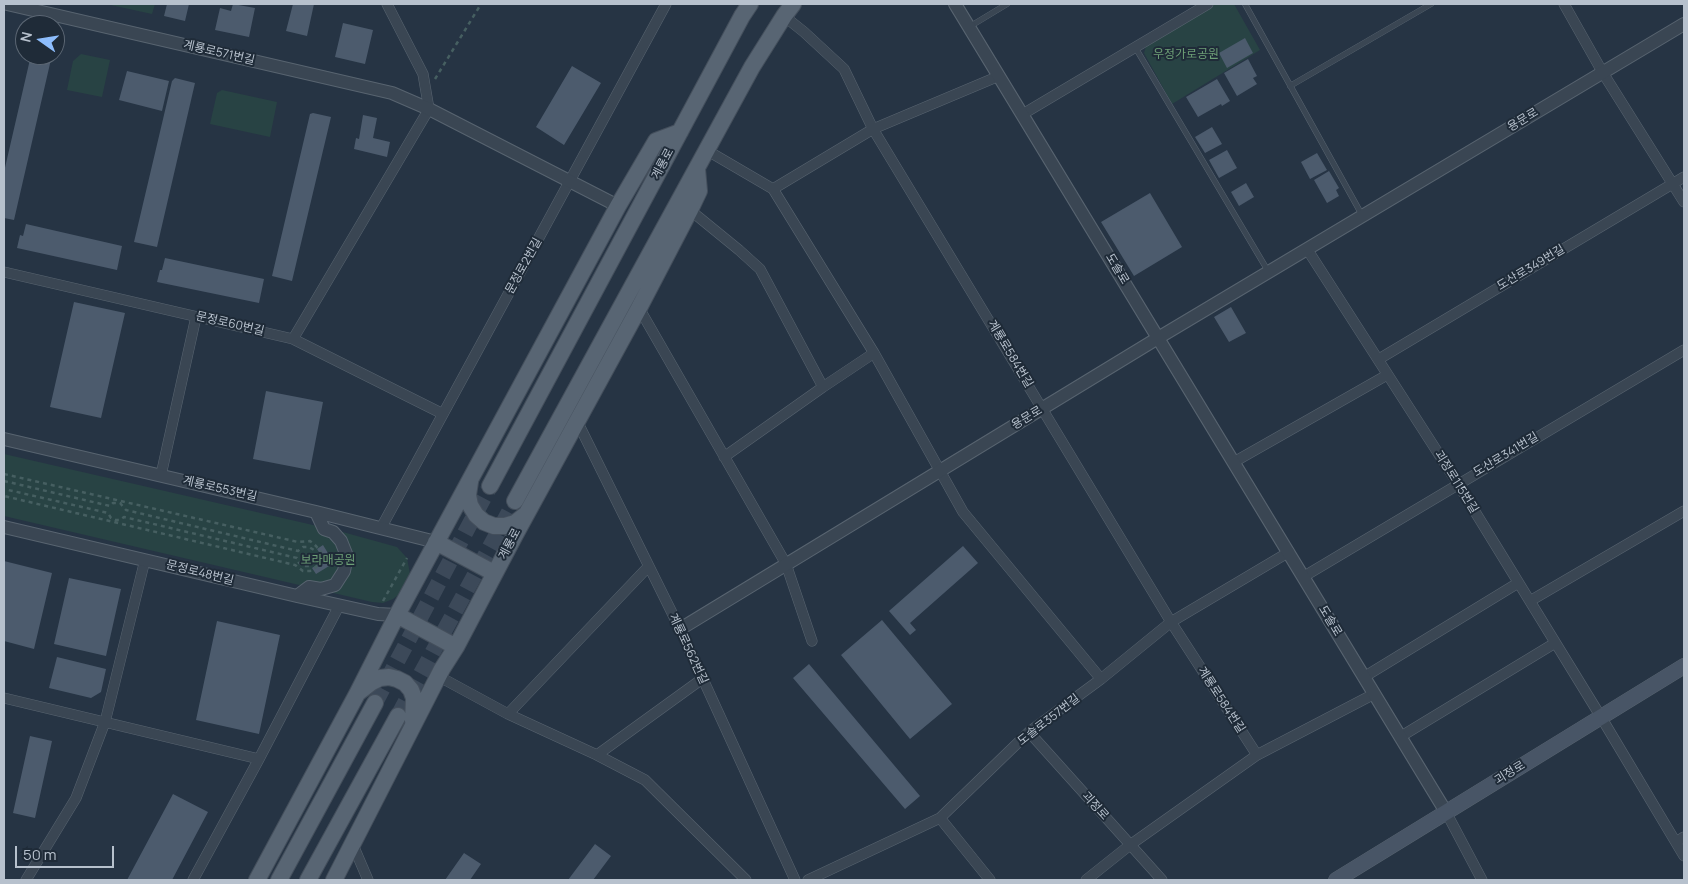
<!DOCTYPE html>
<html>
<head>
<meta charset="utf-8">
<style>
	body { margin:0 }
	#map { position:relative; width:1688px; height:884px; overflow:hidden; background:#263444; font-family:Manrope,sans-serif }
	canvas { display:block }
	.frame { position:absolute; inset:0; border:5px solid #b7c1cd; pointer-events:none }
	.north { position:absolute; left:15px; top:15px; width:50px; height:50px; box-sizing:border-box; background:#1f2b38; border:1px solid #5c6774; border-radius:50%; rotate:283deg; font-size:14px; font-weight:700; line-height:20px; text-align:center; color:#b7c1cd }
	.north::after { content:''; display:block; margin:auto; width:18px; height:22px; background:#8dbdfc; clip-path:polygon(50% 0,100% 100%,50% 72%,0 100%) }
	.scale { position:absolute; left:15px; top:846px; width:99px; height:22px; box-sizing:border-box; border:2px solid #b7c1cd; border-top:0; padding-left:6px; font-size:15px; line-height:18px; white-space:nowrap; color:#b7c1cd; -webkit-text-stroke:4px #1f2b38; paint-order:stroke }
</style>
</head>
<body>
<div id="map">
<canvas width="1688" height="884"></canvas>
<div class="frame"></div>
<div class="north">N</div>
<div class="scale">50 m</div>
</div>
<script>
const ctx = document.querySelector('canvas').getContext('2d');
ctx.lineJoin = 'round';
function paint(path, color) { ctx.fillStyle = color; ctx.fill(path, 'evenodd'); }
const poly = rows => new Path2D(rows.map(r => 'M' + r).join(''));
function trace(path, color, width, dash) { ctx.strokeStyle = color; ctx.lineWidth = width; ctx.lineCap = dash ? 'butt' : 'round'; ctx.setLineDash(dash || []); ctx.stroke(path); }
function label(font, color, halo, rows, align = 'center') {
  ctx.font = font + ' Manrope,"Noto Sans KR",sans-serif'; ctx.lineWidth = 4; ctx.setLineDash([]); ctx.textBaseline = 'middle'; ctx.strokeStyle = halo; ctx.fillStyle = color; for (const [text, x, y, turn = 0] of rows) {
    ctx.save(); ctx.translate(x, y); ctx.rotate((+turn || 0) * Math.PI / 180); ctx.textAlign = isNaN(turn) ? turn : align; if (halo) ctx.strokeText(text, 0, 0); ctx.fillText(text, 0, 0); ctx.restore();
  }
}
paint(poly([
	[106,4,155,4,152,14],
	[1206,4,1234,4,1260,50,1172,104,1144,53,1149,37],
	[81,54,110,60,102,97,67,90,73,61],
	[222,90,277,102,270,137,210,124,217,93],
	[4,454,339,531,397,547,407,558,410,574,407,584,401,593,393,599,383,603,372,602,4,516]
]), '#284344');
paint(poly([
	[167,4,189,4,185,21,164,16],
	[233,4,255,8,249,37,215,30,220,8,231,11],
	[293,4,314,4,307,36,286,31],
	[343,23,373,30,365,64,335,57],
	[1245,38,1253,53,1227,68,1219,53],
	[31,55,52,55,14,220,4,218,4,172],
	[1248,59,1257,76,1253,78,1257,84,1237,96,1224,73],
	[572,66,601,83,564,145,536,127],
	[127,71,169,81,162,111,119,100],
	[175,78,195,83,157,247,134,242,172,81],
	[1217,79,1230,101,1222,106,1221,104,1198,117,1186,97],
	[313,113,331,117,292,281,272,276,310,114],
	[363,115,377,118,373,138,390,142,387,157,354,149,356,138,359,139],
	[1212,127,1222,144,1205,153,1195,137],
	[1227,150,1237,168,1219,178,1209,160],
	[1317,153,1327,170,1310,179,1301,162],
	[1329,171,1339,188,1336,190,1339,196,1327,203,1314,180],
	[1246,183,1254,197,1239,206,1231,192],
	[1150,193,1182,247,1134,276,1101,222],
	[26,224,122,246,117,270,17,248,20,235,23,236],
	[165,258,264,279,259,303,157,282,160,270,162,270],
	[74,302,125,313,101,418,50,407],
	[1231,307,1246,333,1229,342,1214,317],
	[266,391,323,402,310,470,253,459],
	[323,545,334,563,316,574,312,568,324,560,317,549],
	[963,546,978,563,910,623,916,630,910,635,889,611],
	[4,561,52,573,34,649,4,641],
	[69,578,121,589,106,656,54,644],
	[882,620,952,704,910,739,841,655],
	[217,621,280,635,259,734,196,720],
	[57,657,106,669,101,692,91,698,49,688],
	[809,664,920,796,905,809,793,678],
	[30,736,52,741,35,818,13,813],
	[173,794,208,812,172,880,127,880],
	[595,844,611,856,593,880,568,880],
	[464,853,481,864,470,880,445,880]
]), '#4c5b6d');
trace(poly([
	[375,703,490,486],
	[398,716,515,501]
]), '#3c4959', 16, [16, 8]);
const service = poly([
	[1245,4,1362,215],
	[969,27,1007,4],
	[1135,47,1268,271],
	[1290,86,1431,4]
]);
const minor = poly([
	[1564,4,1603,73,1684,202],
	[784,16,804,32,844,69,873,129,1171,622,1257,755],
	[1023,114,1208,4],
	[708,151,773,189,874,353,963,512,1101,679],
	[773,189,873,129,999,76],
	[690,210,739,250,760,269,823,387],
	[1307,249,1458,484,1601,717,1684,856],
	[4,272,293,339,443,414],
	[639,308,786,564,812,641],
	[293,339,429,109,423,74,387,4],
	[1379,359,1684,177],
	[577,421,680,629,795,880],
	[724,457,823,387,874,353],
	[1234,462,1387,375],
	[161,475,196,317],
	[381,528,666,4],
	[1303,577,1684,350],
	[1530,601,1684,511],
	[438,676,508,714,597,755,645,780,746,880],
	[1364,677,1518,583],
	[4,698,259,759],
	[508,714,648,567],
	[1029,732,1162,880],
	[1400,737,1555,643],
	[597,755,702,679],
	[1446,812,1482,880],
	[940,818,990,880],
	[1676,842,1684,837],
	[353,845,368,880],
	[26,880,76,798,105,722,145,560],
	[193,880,259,759,339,606],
	[808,880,940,818,1029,732,1101,679,1171,622,1289,552],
	[1086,880,1130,845,1257,755,1374,694]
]);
const tertiary = poly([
	[7,4,392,93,429,109,618,206],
	[955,4,1446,812],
	[4,439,316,512,436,542],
	[4,527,297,596,378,614,397,615],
	[297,596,309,587,321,589,335,585,344,571,347,556,341,541,333,532,324,529,316,512],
	[680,629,1158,338,1684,24]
]);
const secondary = poly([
	[1336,880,1684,666]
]);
const primary = poly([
	[470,482,468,495,470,505,476,515,484,522,494,526,505,526,515,523,525,515],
	[490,486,742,16,750,4],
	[515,501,752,67,784,16,793,4],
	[436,542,494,573],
	[397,615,456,647],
	[359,692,372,682,380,678,389,677,397,679,405,683,411,690,414,698,413,721],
	[257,880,357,694,397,615,618,206,656,141,680,132],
	[279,880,375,703],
	[308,880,398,716],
	[334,880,442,669,456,647,515,535,639,308,690,210,699,191,697,169]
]);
trace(service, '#586470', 6);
trace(minor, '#586470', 11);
trace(tertiary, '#586470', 14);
trace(secondary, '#586470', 16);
trace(primary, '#444f5c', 18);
trace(poly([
	[435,79,481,4],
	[4,474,298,542,310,541,316,546,321,552,321,560,316,567,310,571,303,571,295,565,4,496],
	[4,481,110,506,113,503,120,503,126,510,298,551,303,547,309,547,314,550,316,559,310,566,304,566,299,563,297,558,124,517,120,520,115,520,111,518,108,513,4,489],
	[383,601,407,558]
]), '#465f61', 2.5, [4, 4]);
trace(service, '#3a4653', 5);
trace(minor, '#3a4653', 10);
trace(tertiary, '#3a4653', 12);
trace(secondary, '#485566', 15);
trace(primary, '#586573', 16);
label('12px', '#b7c1cd', '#1f2b38', [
	["계룡로571번길",219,53,13],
	["용문로",1523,120,-31],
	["계룡로",663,164,-62],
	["문정로2번길",524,266,-61],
	["도산로349번길",1531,268,-31],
	["도솔로",1117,269,59],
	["문정로60번길",230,324,13],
	["계룡로584번길",1010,354,59],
	["용문로",1027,418,-31],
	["도산로341번길",1506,455,-31],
	["괴정로115번길",1456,482,58],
	["계룡로553번길",220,489,13],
	["계룡로",510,544,-62],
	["문정로48번길",200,573,14],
	["도솔로",1330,621,59],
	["계룡로562번길",688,649,65],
	["계룡로584번길",1221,700,57],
	["도솔로357번길",1049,720,-38],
	["괴정로",1510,773,-32],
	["괴정로",1095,806,48]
]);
label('12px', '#6d9f76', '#1f2b38', [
	["우정가로공원",1186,55],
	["보라매공원",328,561]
]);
</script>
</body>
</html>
